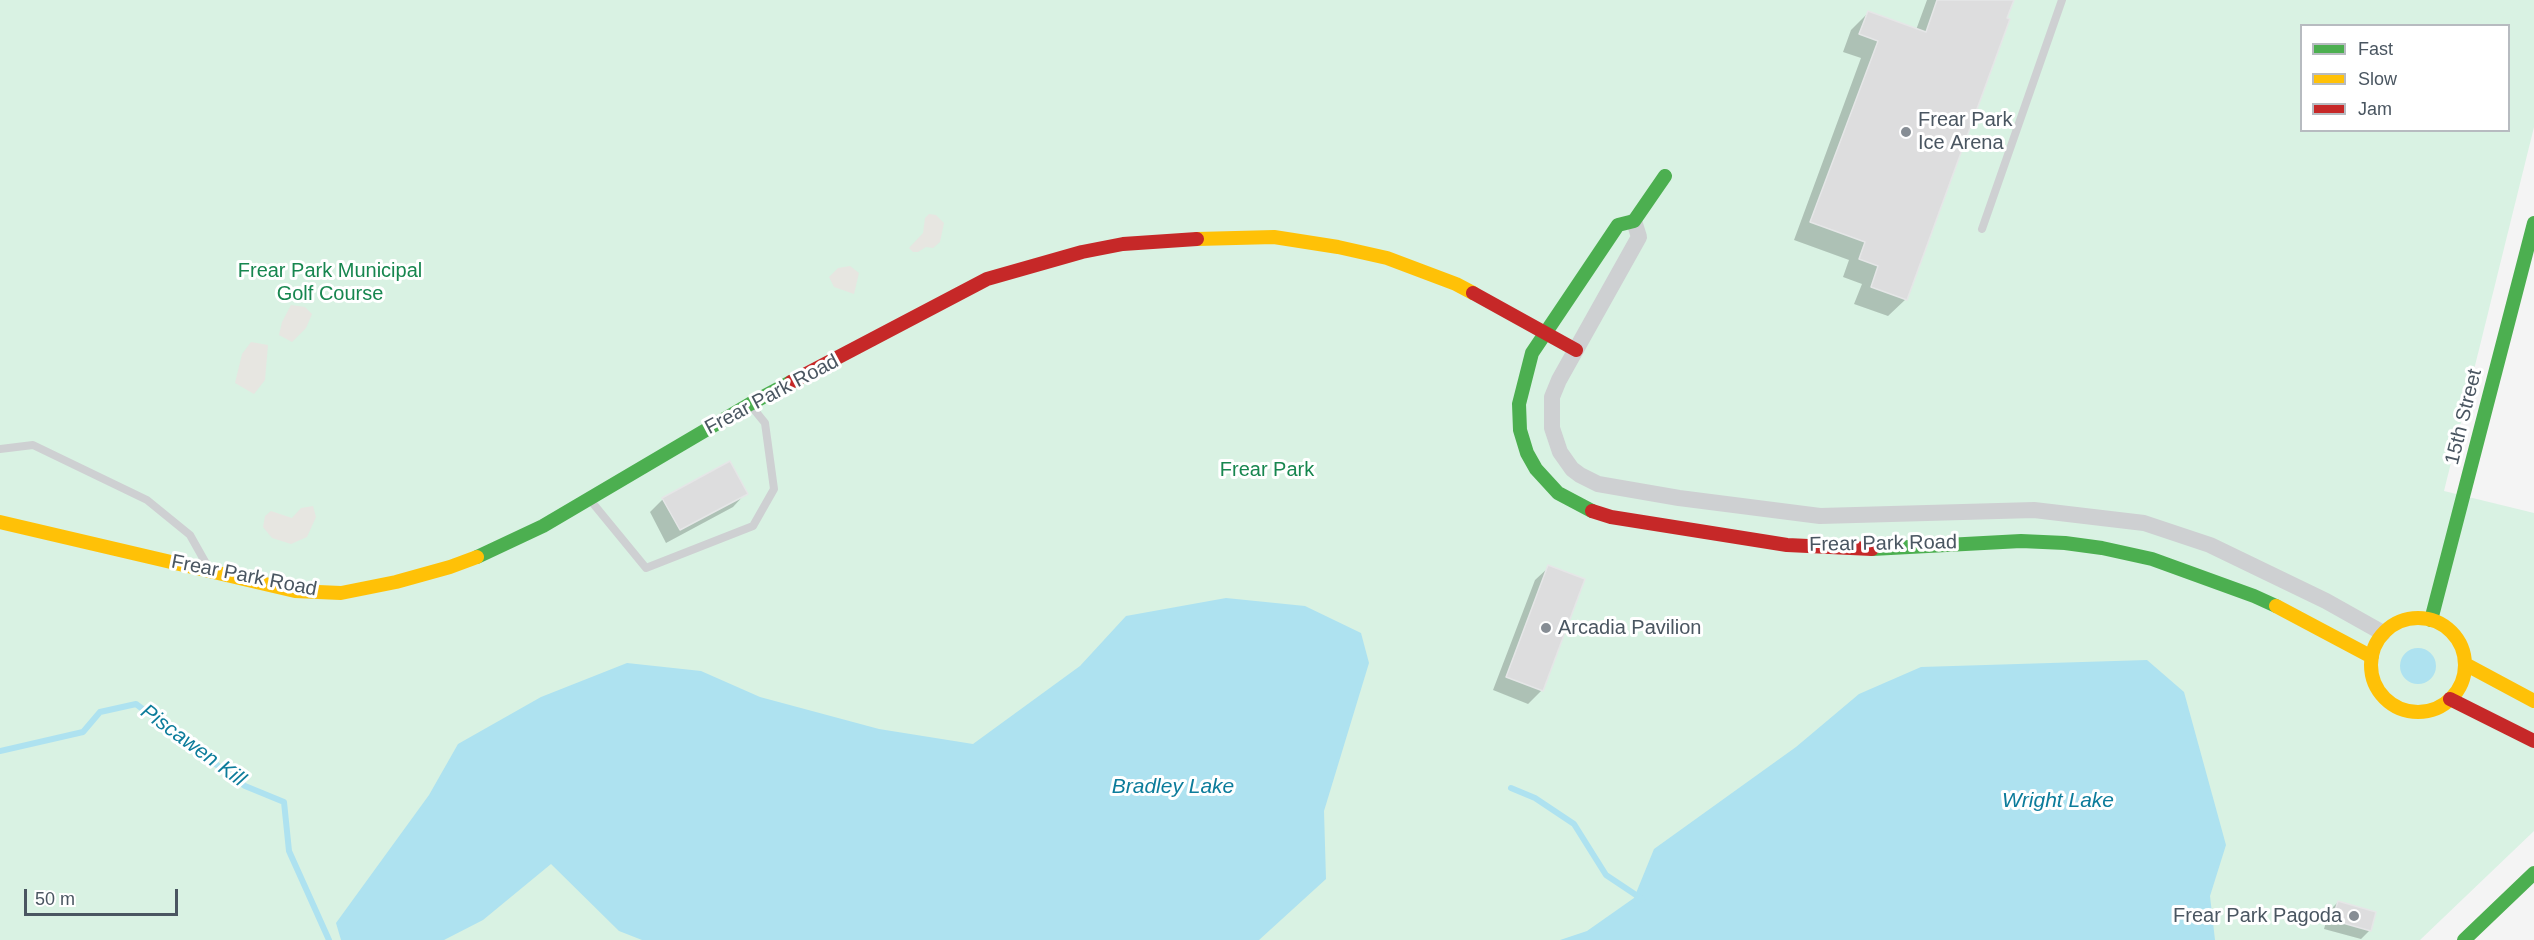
<!DOCTYPE html>
<html>
<head>
<meta charset="utf-8">
<style>
	body { margin:0 }
	#map { position:relative; width:2534px; height:940px; overflow:hidden; background:#f4f4f4; font-family:Arial,sans-serif }
	canvas { display:block }
	.legend { position:absolute; left:2300px; top:24px; width:210px; height:108px; box-sizing:border-box; background:#fff; border:2px solid #b7bbc0; margin:0; padding:8px 10px; list-style:none; font-size:18px; color:#4a5661 }
	.legend li { display:flex; align-items:center; gap:12px; height:30px }
	.legend b { width:30px; border:2px solid #b7bbc0 }
	.scale { position:absolute; left:24px; top:889px; width:154px; height:27px; box-sizing:border-box; border:3px solid #4a5661; border-top:0; padding-left:8px; font-size:18px; line-height:21px; white-space:nowrap; color:#4a5661; -webkit-text-stroke:4px #fff; paint-order:stroke }
</style>
</head>
<body>
<div id="map">
<canvas width="2534" height="940"></canvas>
<ul class="legend">
<li><b style="height:8px;background:#4caf50"></b>Fast</li>
<li><b style="height:8px;background:#ffc107"></b>Slow</li>
<li><b style="height:8px;background:#c62828"></b>Jam</li>
</ul>
<div class="scale">50 m</div>
</div>
<script>
const ctx = document.querySelector('canvas').getContext('2d');
ctx.lineJoin = 'round';
function paint(path, color) { ctx.fillStyle = color; ctx.fill(path, 'evenodd'); }
const poly = rows => new Path2D(rows.map(r => 'M' + r).join(''));
function trace(path, color, width, dash) { ctx.strokeStyle = color; ctx.lineWidth = width; ctx.lineCap = dash ? 'butt' : 'round'; ctx.setLineDash(dash || []); ctx.stroke(path); }
function label(font, color, halo, rows, align = 'center') {
  ctx.font = font + ' Arial,sans-serif'; ctx.lineWidth = 6; ctx.setLineDash([]); ctx.textBaseline = 'middle'; ctx.strokeStyle = halo; ctx.fillStyle = color; for (const [text, x, y, turn = 0] of rows) {
    ctx.save(); ctx.translate(x, y); ctx.rotate((+turn || 0) * Math.PI / 180); ctx.textAlign = isNaN(turn) ? turn : align; if (halo) ctx.strokeText(text, 0, 0); ctx.fillText(text, 0, 0); ctx.restore();
  }
}
paint(poly([
	[0,0,2534,0,2534,127,2444,491,2534,513,2534,831,2420,940,0,940],
	[2302,26,2508,26,2508,130,2302,130]
]), '#d9f2e3');
paint(poly([
	[929,214,936,215,944,223,940,242,933,248,926,247,918,252,913,252,909,248,923,233,925,218],
	[850,266,859,273,854,294,834,287,829,277,838,268],
	[291,305,305,307,312,314,306,328,292,342,279,335,282,322],
	[251,342,268,345,265,380,254,394,235,383,242,354],
	[313,506,316,517,307,537,291,544,272,538,263,527,265,516,271,511,292,518,301,508]
]), '#e7e6e1');
paint(poly([
	[1226,598,1305,606,1361,633,1369,663,1324,811,1326,879,1259,940,642,940,619,931,551,864,483,920,444,940,341,940,336,923,429,795,458,744,541,697,627,663,701,671,760,697,879,729,973,744,1080,666,1126,616],
	'2400 666a18 18 0 1 1 36 0a18 18 0 1 1-36 0Z',
	[2147,660,2184,692,2226,845,2210,896,2215,940,1560,940,1587,931,1634,898,1654,849,1796,747,1859,694,1921,667]
]), '#aee2f0');
paint(poly([
	[1927,0,2012,0,1906,299,1888,316,1854,304,1862,284,1843,277,1849,260,1794,240,1861,58,1843,52,1851,30,1869,12,1916,30],
	[746,493,733,507,666,543,650,512,663,499],
	[1549,567,1542,690,1528,704,1493,690,1535,580],
	[2338,902,2370,930,2361,939,2324,929,2329,911]
]), '#0003');
trace(poly([
	[0,751,83,732,100,712,136,704,245,786,284,802,289,851,329,940],
	[1511,788,1535,798,1574,824,1606,875,1642,899]
]), '#aee2f0', 6);
const building = poly([
	[1937,0,2014,0,2007,18,2010,19,1907,300,1871,287,1878,266,1859,259,1865,242,1810,222,1878,41,1859,34,1868,11,1926,32,1937,0],
	[730,461,748,494,680,530,662,498,730,461],
	[1548,565,1585,579,1543,691,1506,677,1548,565],
	[2338,901,2376,912,2371,931,2332,920,2338,901]
]);
paint(building, '#ddddde');
trace(building, '#e5e6e7', 1.5);
trace(poly([
	[1982,229,2062,0],
	[0,449,33,445,147,500,190,535,208,567],
	[591,501,646,568,753,526,774,489,765,423,752,407]
]), '#ced0d2', 8);
trace(poly([
	[1634,221,1639,237,1559,380,1552,397,1552,428,1560,452,1572,469,1580,475,1598,484,1679,498,1820,516,2034,510,2144,523,2210,545,2326,601,2383,633]
]), '#ced0d2', 16);
trace(poly([
	[1592,511,1558,493,1536,469,1527,453,1520,430,1519,404,1532,353,1618,225,1634,221,1665,176],
	[1872,549,2021,541,2065,543,2102,548,2152,559,2254,596,2276,606],
	[477,557,543,526,750,404,791,382],
	[2431,620,2534,223],
	[2464,940,2534,873]
]), '#4caf50', 14);
trace(poly([
	[1197,239,1274,237,1338,247,1387,258,1456,284,1473,293],
	[0,522,295,591,341,593,396,582,450,567,477,557],
	[2276,606,2372,657],
	'2371 665a47 47 0 1 1 94 0a47 47 0 1 1-94 0Z',
	[2465,664,2534,701]
]), '#ffc107', 14);
trace(poly([
	[1473,293,1576,350],
	[791,382,987,279,1082,252,1123,244,1197,239],
	[1592,511,1611,517,1787,545,1872,549],
	[2450,699,2534,741]
]), '#c62828', 14);
for (const [x, y, r, color] of [
	[1906,132,6,"#868d94"],
	[1546,628,6,"#868d94"],
	[2354,916,6,"#868d94"]
]) { const dot = new Path2D(); dot.arc(x, y, r, 0, 2 * Math.PI); ctx.fillStyle = color; ctx.fill(dot); trace(dot, '#fff', 2); }
label('20px', '#4a5661', '#fff', [
	["Frear Park",1918,120],
	["Ice Arena",1918,143],
	["Arcadia Pavilion",1558,628],
	["Frear Park Pagoda",2342,916,"right"]
], 'left');
label('20px', '#17864f', '#fff', [
	["Frear Park Municipal",330,271],
	["Golf Course",330,294],
	["Frear Park",1267,470]
]);
label('20px', '#4a5661', '#fff', [
	["Frear Park Road",772,395,-28],
	["15th Street",2464,417,-76],
	["Frear Park Road",1883,544,-1],
	["Frear Park Road",244,576,11]
]);
label('italic 21px', '#0c7c9b', '#fff', [
	["Piscawen Kill",193,746,36],
	["Bradley Lake",1173,787],
	["Wright Lake",2058,801]
]);
</script>
</body>
</html>
